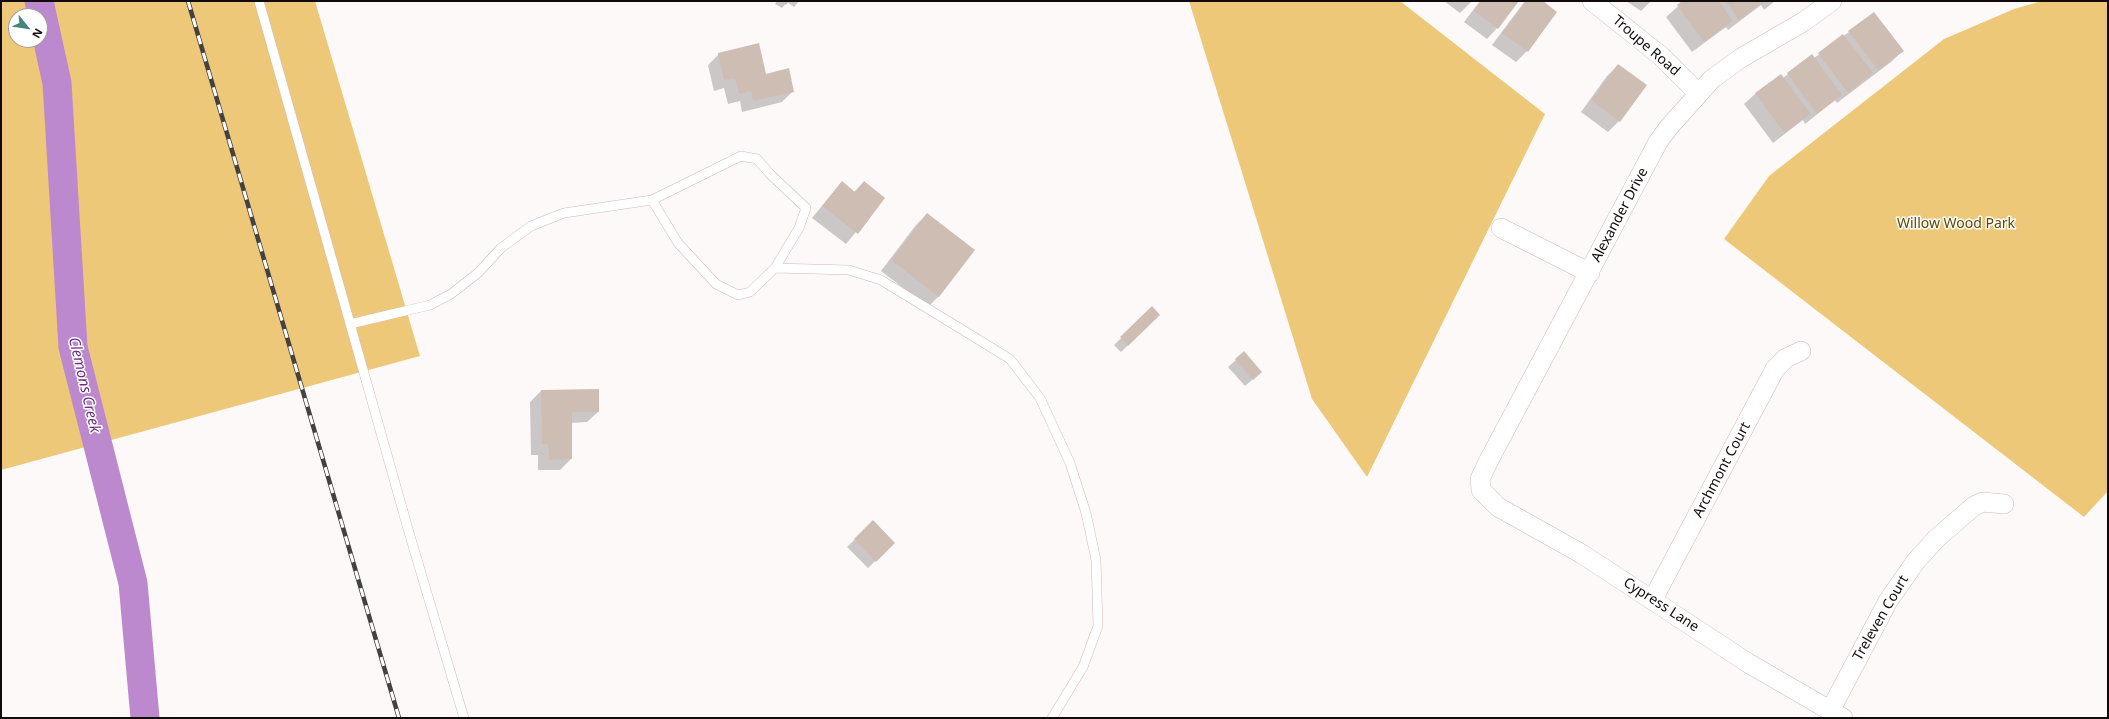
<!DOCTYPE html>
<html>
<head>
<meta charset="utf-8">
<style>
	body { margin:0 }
	#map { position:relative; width:2109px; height:719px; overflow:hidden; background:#fef9f9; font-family:"Noto Sans",sans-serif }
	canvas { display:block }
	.frame { position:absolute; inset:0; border:2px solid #120b0b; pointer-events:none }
	.north { position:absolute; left:8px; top:8px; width:40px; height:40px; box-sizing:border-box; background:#fff; border:1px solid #a09d9d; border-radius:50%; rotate:120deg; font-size:11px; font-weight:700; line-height:16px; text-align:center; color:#120b0b }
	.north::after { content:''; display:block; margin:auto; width:14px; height:18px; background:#438679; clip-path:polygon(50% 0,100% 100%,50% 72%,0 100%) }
</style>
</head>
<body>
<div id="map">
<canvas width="2109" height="719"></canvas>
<div class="frame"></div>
<div class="north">N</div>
</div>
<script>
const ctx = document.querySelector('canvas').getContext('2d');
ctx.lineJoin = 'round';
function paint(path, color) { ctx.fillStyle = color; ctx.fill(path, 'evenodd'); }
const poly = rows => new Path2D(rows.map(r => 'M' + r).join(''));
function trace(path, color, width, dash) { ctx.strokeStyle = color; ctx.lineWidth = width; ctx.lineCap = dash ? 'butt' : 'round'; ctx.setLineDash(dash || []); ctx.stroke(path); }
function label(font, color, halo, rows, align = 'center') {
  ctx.font = font + ' "Noto Sans",sans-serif'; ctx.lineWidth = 3; ctx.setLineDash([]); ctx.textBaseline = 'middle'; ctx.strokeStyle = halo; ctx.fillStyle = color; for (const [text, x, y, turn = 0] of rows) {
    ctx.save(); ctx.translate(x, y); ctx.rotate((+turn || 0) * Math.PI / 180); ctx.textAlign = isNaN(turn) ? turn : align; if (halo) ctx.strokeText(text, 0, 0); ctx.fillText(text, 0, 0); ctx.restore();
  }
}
paint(poly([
	[1,1,315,1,420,356,1,470],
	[16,16,40,16,40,40,16,40],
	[1189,1,1400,1,1545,114,1367,477,1312,399],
	[2042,1,2108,1,2108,491,2084,517,1724,239,1769,176,1944,39,2014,9]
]), '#eec879');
paint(poly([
	[777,1,799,1,794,7,787,2,782,8,775,4],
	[1444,1,1472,1,1460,13],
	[1480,1,1518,1,1497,28,1487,39,1464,22],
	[1525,1,1541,1,1527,51,1516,62,1492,45],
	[1626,1,1651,1,1641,11],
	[1684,1,1775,1,1764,10,1761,5,1728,30,1726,27,1692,52,1666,17],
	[1849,32,1902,51,1891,62,1837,103,1835,100,1805,124,1803,120,1773,143,1744,104,1755,94,1781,75,1783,78,1812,55,1814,58],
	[719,54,793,91,782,102,742,112,740,101,728,104,724,88,714,91,708,65],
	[1618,65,1645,85,1619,121,1608,132,1581,112,1607,76],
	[842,182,854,192,864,182,884,198,846,244,812,218],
	[927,214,939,296,928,307,881,271,916,225],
	[1152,308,1159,315,1121,352,1114,345],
	[1244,353,1253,379,1245,386,1228,367],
	[541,391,598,412,587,422,571,423,571,459,560,470,538,470,538,455,531,455,530,402],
	[873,522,894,543,868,568,847,547]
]), '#0003');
trace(poly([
	[39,1,57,83,73,347,133,583,145,718]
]), '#bc89ce', 29);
paint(poly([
	[779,1,789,1,786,5],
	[1481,1,1519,1,1498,29,1474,11],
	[1526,1,1543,1,1557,12,1528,52,1502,33],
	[1682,1,1719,1,1733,21,1704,42,1677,5],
	[1726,1,1766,1,1739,20],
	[1874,12,1904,51,1878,70,1848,31],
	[1843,34,1873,73,1848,93,1818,53],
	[759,43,766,74,789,68,794,92,753,101,751,91,739,94,735,78,724,80,718,53],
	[1812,54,1842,95,1817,114,1787,73],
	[1618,64,1647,85,1620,122,1591,100],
	[1781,74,1811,114,1784,133,1755,93],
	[842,181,855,192,864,181,885,198,858,234,822,206],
	[927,213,975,250,939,297,891,260],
	[1152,306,1160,315,1128,346,1120,337],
	[1244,351,1262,372,1253,380,1235,359],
	[599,389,599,412,572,412,572,459,549,460,548,444,542,444,541,390],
	[873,520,895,543,876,562,854,539]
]), '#cebdb2');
const service = poly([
	[259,1,408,529,464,718],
	[775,268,849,270,881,280,1010,359,1040,398,1070,463,1086,513,1096,560,1098,626,1083,667,1052,718],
	[350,324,430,305,451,294,478,273,501,248,531,226,564,213,652,200,741,156,757,159,770,174,806,208,799,228,775,268,750,292,738,295,716,284,678,243,652,200]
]);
const minor = poly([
	[1592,1,1661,56,1698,93],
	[1832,1,1803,22,1741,58,1712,79,1669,127,1658,142,1488,462,1480,479,1481,490,1498,507,1582,554,1748,663,1843,718],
	[1501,228,1590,273],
	[1653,599,1775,369,1786,358,1801,351],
	[1830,711,1888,601,1916,561,1936,539,1974,506,1983,502,2004,504]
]);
trace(service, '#cfbab9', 10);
trace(minor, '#cfbab9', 20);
trace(service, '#fff', 9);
trace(minor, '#fff', 19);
const rail = poly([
	[188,1,399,718]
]);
trace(rail, '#464040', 4.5);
trace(rail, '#fff', 3, [9]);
label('14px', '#120b0b', '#fff', [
	["Troupe Road",1646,46,41],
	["Alexander Drive",1620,215,-62],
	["Archmont Court",1722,470,-62],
	["Cypress Lane",1661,605,33],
	["Treleven Court",1881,618,-60]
]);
label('14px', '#604600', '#fff', [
	["Willow Wood Park",1956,224]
]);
label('italic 15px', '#6d2e81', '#fff', [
	["Clemons Creek",84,385,77]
]);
</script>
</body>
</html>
